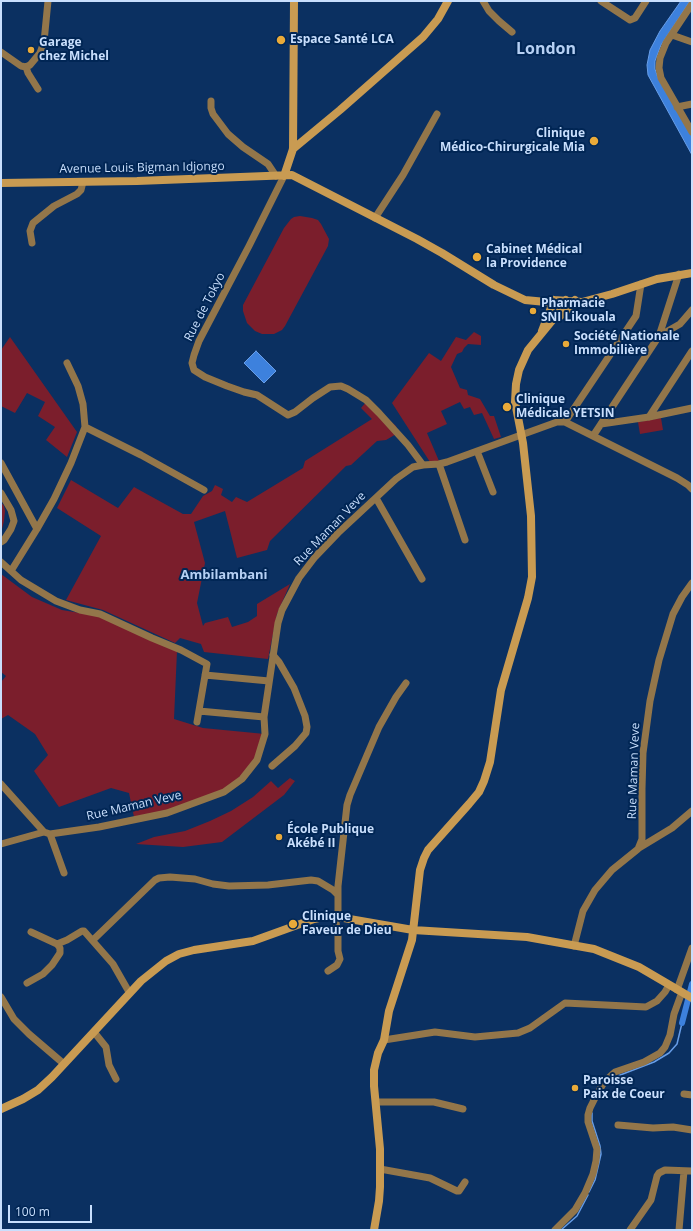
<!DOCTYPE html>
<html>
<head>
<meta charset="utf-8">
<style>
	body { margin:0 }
	#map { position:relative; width:693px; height:1231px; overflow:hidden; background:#0b3061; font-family:"Open Sans",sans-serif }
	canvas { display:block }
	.frame { position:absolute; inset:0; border:2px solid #c9dffd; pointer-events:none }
	.scale { position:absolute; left:8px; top:1205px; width:84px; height:18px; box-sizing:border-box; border:2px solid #c9dffd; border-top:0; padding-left:5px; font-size:12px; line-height:14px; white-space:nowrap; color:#c9dffd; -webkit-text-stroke:3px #012655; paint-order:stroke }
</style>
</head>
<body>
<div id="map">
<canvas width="693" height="1231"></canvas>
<div class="frame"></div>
<div class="scale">100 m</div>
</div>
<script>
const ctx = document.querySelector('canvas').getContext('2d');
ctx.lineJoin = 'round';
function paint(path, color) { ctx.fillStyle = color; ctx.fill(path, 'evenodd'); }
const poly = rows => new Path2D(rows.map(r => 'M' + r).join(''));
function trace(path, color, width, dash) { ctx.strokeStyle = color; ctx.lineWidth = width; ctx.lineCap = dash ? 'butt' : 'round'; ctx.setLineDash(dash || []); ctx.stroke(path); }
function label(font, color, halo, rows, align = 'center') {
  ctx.font = font + ' "Open Sans",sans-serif'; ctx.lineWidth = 4; ctx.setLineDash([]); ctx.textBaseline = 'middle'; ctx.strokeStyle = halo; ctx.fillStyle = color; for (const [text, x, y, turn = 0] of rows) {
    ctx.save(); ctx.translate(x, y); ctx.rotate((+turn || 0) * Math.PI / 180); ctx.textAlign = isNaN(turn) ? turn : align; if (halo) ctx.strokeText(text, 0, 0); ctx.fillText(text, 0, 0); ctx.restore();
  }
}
paint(poly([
	[300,216,312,218,318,220,321,224,329,239,328,246,285,326,282,330,274,334,262,334,255,331,247,323,243,311,243,305,284,228,291,219,294,217],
	[474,332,481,336,481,345,468,344,464,348,462,352,457,354,451,367,460,388,467,390,468,395,480,399,490,416,494,416,501,437,494,439,482,413,474,415,470,407,464,409,460,402,441,411,447,424,427,433,439,461,430,462,392,403,429,353,441,361,456,337,466,340],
	[10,337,77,432,67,457,46,440,55,427,38,416,45,402,27,393,15,413,1,406,1,350],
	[367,401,396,426,398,433,386,440,377,441,351,465,346,466,270,541,267,550,237,558,225,511,194,522,205,563,197,603,203,626,205,623,228,617,232,627,248,622,257,616,257,604,290,584,277,614,268,659,204,652,201,644,180,638,175,643,103,610,66,600,101,536,57,508,71,480,118,508,134,487,183,514,191,514,203,496,212,491,215,485,223,489,221,495,232,502,236,497,247,502,303,468,305,461,372,419,361,408],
	[661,418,663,430,640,434,638,422],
	[1,502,4,506,5,511,4,521,1,533],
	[1,574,32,597,62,610,98,616,177,651,174,719,203,728,265,734,257,760,224,792,184,807,134,817,129,793,111,788,59,807,34,771,48,755,35,734,8,715,1,719,1,682,6,676,1,672],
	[290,778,295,781,284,795,222,842,183,847,136,844,154,837,185,831,210,821,231,811,253,797,271,781,278,788]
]), '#7b1e2c');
const water = poly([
	[681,1,690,1,661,45,655,61,655,69,658,78,692,136,692,155,648,75,647,65,650,50,660,31,681,1],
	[256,351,276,371,264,383,244,363,256,351]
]);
paint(water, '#3d81dd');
trace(water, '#679de7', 1);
trace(poly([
	[615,1077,654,1062,669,1053,677,1044,682,1023],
	[589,1192,595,1180,601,1154,600,1146,592,1121,592,1113],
	[561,1230,577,1216,588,1195]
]), '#679de7', 1.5);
trace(poly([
	[682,1023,692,984]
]), '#3d81dd', 6);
trace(poly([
	[483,1,489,11,499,21,512,32],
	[601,1,630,20,635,18,646,1],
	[692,4,666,43,660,58,659,68,661,78,692,132],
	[672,35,692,42],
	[1,52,21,66,26,67,30,65,40,53,44,42,48,1],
	[26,67,28,73,38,89],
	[211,101,211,108,213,114,228,134,243,147,268,164,276,176],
	[677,107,692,104],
	[284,176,249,246,199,341,194,355,192,363,194,370,205,377,227,386,244,392,257,395,288,415,295,412,313,398,330,387,341,386,348,389,366,400,379,413,408,445,423,465],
	[375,218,403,175,437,114],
	[32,243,30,231,33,223,54,206,77,194,81,190,83,182],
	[659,336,680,324,692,310],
	[649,417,692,351],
	[565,422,636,316,641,284],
	[601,424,649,417,692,408],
	[85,427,141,455,204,490],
	[593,436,659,336,679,274],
	[477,451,493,492],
	[1,463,37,529],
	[439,464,465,540],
	[1,493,11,510,14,521,11,529,4,540,1,542],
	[376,498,422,579],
	[1,562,21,580,56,601,80,610,100,614,152,638,181,650,207,664,197,722],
	[11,571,37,529,54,499,71,463,85,427,83,404,78,386,67,363],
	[205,675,269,681],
	[199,711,264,717],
	[272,766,295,746,306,733,307,727,305,716,294,688,279,662,273,655],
	[1,784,44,832],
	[44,832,50,834,99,827,167,813,224,792,242,779,257,760,265,734,264,717,278,623,282,610,299,578,315,557,338,533,396,479,413,467,423,465,439,464,447,462,521,435,557,422,565,422,677,478,688,485,692,489],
	[50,834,64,873],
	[1,844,44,832],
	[639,848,672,828,692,811],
	[338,917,338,886,347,805,350,795,379,727,396,697,406,683],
	[31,932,57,944,67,940,82,931,84,931,113,964,129,992],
	[93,940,155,880,159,878,170,877,195,879,213,884,229,886,268,885,311,880,318,881,333,890,337,894],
	[574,946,583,911,595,890,612,870,638,849,642,839,642,789,643,753,650,701,659,660,673,614,682,597,692,583],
	[328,971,337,965,340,959,338,951,338,934,335,917],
	[27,983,43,974,52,965,60,953,60,948,57,944],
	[677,990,692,948],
	[1,997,14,1019,29,1034,64,1064],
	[94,1032,106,1047,109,1065,116,1079],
	[384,1040,435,1032,475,1037,518,1033,530,1028,565,1003,646,1007,657,1001,665,992,669,985],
	[684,1094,692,1095],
	[376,1102,434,1102,463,1109],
	[618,1125,653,1128,673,1127,692,1130],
	[380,1169,430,1178,457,1191,459,1191,465,1182],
	[555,1230,575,1210,585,1193,593,1174,596,1161,597,1149,588,1122,588,1115,590,1108,597,1094,605,1081,615,1072,644,1062,660,1053,665,1047,670,1035,674,1014,682,992],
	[630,1230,651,1200,657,1176,659,1173,665,1170,692,1171],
	[679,1230,684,1171]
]), '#93764a', 7);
trace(poly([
	[293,149,340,110,423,37,438,19,448,1],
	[284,176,293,149,294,1],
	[1,183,137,181,292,175,417,239,442,253,494,285,525,300,546,302,554,300,582,302,612,294,657,279,692,273],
	[558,318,570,307,575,300],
	[542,331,554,300],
	[1,1109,23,1099,38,1090,52,1077,141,981,166,961,179,954,194,950,253,941,314,919,324,917,338,917,413,930,527,937,594,949,639,967,692,998],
	[374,1230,379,1201,380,1187,380,1149,374,1086,374,1070,378,1053,384,1040,389,1011,412,940,420,870,424,858,428,850,469,804,479,792,484,781,490,762,501,690,528,598,532,577,531,516,523,443,515,402,516,384,519,370,528,350,560,311,566,300]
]), '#c99b52', 8);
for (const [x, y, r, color] of [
	[281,40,5,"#eaaa39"],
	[31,50,4,"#eaaa39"],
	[594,141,5,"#eaaa39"],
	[477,257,5,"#eaaa39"],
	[533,311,4,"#eaaa39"],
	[566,344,4,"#eaaa39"],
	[507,407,5,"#eaaa39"],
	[279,837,4,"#eaaa39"],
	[293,924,5,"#eaaa39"],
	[575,1088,4,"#eaaa39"]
]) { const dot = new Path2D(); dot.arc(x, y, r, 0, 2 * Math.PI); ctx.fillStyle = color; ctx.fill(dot); trace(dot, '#012655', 1.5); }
label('bold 12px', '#c9dffd', '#012655', [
	["Espace Santé LCA",290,40],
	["Garage",39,43],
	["chez Michel",39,57],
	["Clinique",585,134,"right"],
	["Médico-Chirurgicale Mia",585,148,"right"],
	["Cabinet Médical",486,250],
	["la Providence",486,264],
	["Pharmacie",541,304],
	["SNI Likouala",541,318],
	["Société Nationale",574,337],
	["Immobilière",574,351],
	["Clinique",516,400],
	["Médicale YETSIN",516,414],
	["École Publique",287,830],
	["Akébé II",287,844],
	["Clinique",302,917],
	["Faveur de Dieu",302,931],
	["Paroisse",583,1081],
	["Paix de Coeur",583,1095]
], 'left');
label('12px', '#c9dffd', '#012655', [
	["Avenue Louis Bigman Idjongo",142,168,-1],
	["Rue de Tokyo",205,307,-63],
	["Rue Maman Veve",330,529,-46],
	["Rue Maman Veve",634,771,-88],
	["Rue Maman Veve",134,806,-13]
]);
label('bold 13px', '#b6d0f4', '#012655', [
	["Ambilambani",224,575]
]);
label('bold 16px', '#b6d0f4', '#012655', [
	["London",546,49]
]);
</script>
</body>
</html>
